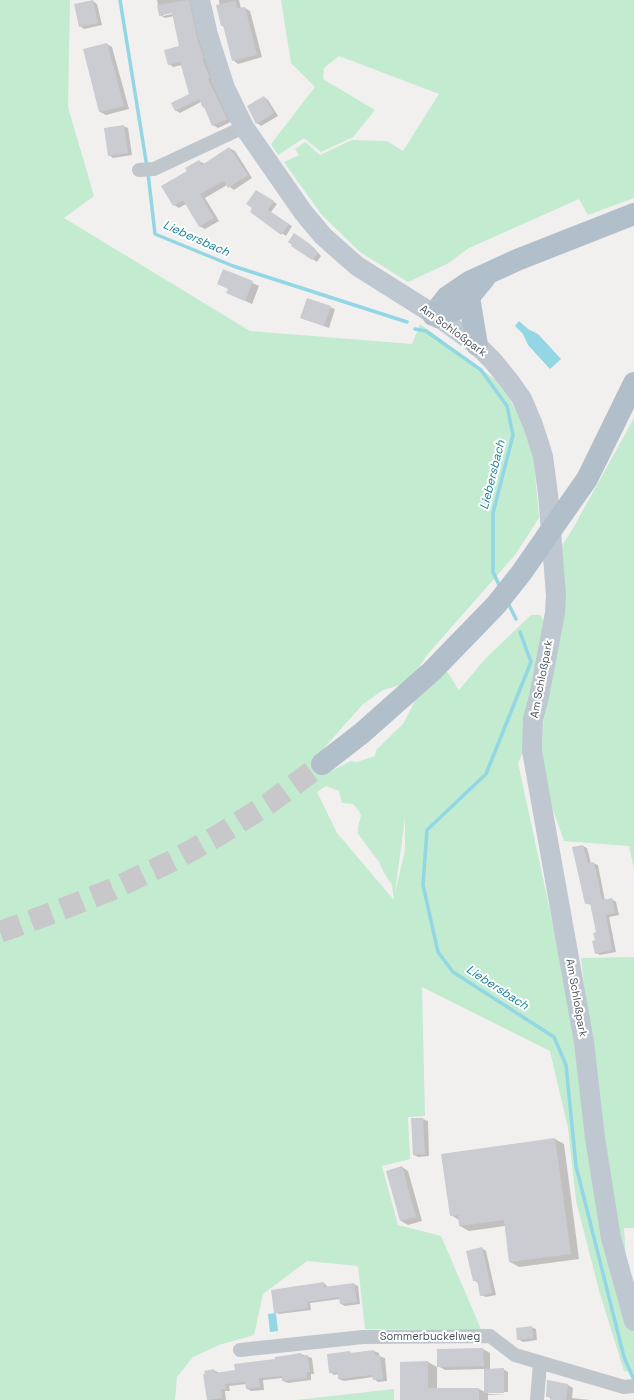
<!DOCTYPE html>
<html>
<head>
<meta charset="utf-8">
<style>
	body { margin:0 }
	canvas { display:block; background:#f2efef }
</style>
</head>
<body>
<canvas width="634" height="1400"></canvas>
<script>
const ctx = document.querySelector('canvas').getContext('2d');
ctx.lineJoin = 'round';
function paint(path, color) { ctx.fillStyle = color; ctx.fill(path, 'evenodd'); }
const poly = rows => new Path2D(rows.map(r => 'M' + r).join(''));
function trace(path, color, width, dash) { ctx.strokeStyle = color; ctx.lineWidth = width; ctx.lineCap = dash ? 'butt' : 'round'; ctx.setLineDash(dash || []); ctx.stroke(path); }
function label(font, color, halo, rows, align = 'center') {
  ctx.font = font + ' "Space Grotesk",sans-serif'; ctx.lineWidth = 4; ctx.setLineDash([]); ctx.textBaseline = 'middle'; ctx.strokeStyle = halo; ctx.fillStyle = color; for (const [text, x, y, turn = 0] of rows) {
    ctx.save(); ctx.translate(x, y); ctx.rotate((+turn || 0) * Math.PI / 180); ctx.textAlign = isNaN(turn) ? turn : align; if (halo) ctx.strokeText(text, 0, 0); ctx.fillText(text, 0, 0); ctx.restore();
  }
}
paint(poly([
	[0,0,70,0,68,107,94,196,64,218,250,331,412,344,420,324,501,384,518,414,533,451,539,518,515,555,427,655,418,669,404,684,383,690,363,704,317,756,327,773,351,761,357,762,375,756,376,750,403,724,418,695,446,670,459,690,486,658,531,615,540,615,544,621,526,745,518,763,575,1026,607,1245,634,1332,634,1373,624,1371,600,1294,576,1201,568,1128,550,1051,422,987,425,1116,408,1117,410,1159,382,1166,398,1225,441,1236,481,1329,365,1329,358,1266,307,1261,263,1294,254,1335,219,1345,193,1357,177,1377,175,1400,0,1400],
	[326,786,339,791,342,803,353,804,357,808,361,815,358,828,358,834,379,862,384,873,392,885,394,900,337,833,317,792],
	[405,818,405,850,395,893],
	[281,0,634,0,634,198,588,215,579,199,469,248,447,264,408,282,360,252,321,214,284,162,299,155,295,149,305,142,320,155,352,140,387,141,403,151,439,94,339,56,324,68,323,79,375,110,353,137,321,152,304,138,278,155,271,144,315,87,291,63],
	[634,418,634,869,629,846,564,841,541,775,550,563,571,532],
	[634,957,634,1228,624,1228,626,1261,615,1230,592,1055,581,958],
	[394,1389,394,1400,296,1400]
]), '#c2ebd0');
paint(poly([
	[519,321,528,329,538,334,561,359,550,369,528,345,523,334,515,326],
	[276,1313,278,1331,270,1332,268,1314]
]), '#93d6e4');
paint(poly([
	[157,0,193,0,214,81,212,81,231,122,218,128,213,125,206,108,201,102,180,113,175,110,190,94,182,65,173,67,169,64,180,47,174,16,165,18,160,15],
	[177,11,177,13,163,16,163,14],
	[219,0,239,0,241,9,245,8,250,11,262,57,238,64,233,60,224,27,221,25],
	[93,1,97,4,102,25,84,29,80,26],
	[107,44,112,47,129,109,106,115,100,112],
	[264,97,268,100,278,116,261,126,257,123],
	[123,126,128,128,132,155,113,158,109,155],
	[229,148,235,151,252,178,234,190,227,185,205,198,219,221,205,229,199,226,186,204,179,208,174,205,188,171,199,161,205,164],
	[260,193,277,204,271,212,292,226,286,236,251,212],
	[298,237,314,248,321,256,317,262,292,246],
	[224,270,259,286,252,304,228,293,229,289],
	[308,299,335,309,329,328,301,318],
	[583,846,587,848,591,863,593,863,598,865,605,901,612,899,616,902,619,915,609,917,616,952,600,955,596,953,597,933,591,905,586,903],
	[412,1119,423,1119,428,1121,429,1156,418,1157,414,1155],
	[555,1139,564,1144,579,1259,519,1267,510,1262,505,1226,469,1231,460,1226,459,1220,451,1215],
	[402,1167,408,1171,422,1221,408,1225,401,1221],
	[482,1248,486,1251,496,1295,486,1297,481,1295,478,1283,474,1280],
	[324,1283,328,1287,354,1284,358,1286,360,1304,345,1306,341,1304,340,1299,310,1303,311,1310,279,1314,275,1312],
	[531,1327,536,1329,537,1340,523,1342,518,1339],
	[483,1349,490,1353,490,1370,503,1369,508,1372,508,1392,488,1392,488,1394,508,1395,488,1395,488,1400,401,1400,428,1362,437,1367,437,1389,479,1389,485,1392,485,1369,445,1370,438,1366,438,1350],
	[374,1351,379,1353,379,1356,385,1358,387,1381,378,1382,374,1379,374,1377,344,1381,339,1379,339,1374,334,1375,330,1372,350,1352,353,1354],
	[301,1354,312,1358,314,1374,311,1374,311,1380,288,1383,283,1381,283,1378,263,1380,264,1390,251,1391,247,1389,246,1384,229,1386,230,1391,225,1391,226,1400,208,1400,214,1370,219,1373,236,1371,276,1360,276,1358],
	[548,1381,568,1385,573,1388,572,1398,590,1400,551,1400,551,1399,547,1396]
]), '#0003');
trace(poly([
	[120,0,147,167],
	[148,173,155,234,233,266,407,322],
	[415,329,426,331,481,370,507,406,513,435,493,513,493,572,500,587],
	[507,601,516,619],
	[520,632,531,662,486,774,427,830,423,885,438,952,453,972,554,1037,566,1065,576,1166,624,1357,634,1380]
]), '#93d6e4', 3.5);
paint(poly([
	[93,0,98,23,79,27,74,4],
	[189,0,197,38,204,59,202,59,210,78,208,79,227,119,212,126,204,107,203,108,199,99,175,111,171,103,189,94,180,62,168,65,164,50,179,46,172,13,159,16,157,5],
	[235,1,237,8,245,7,257,55,232,61,223,25,221,26,216,5],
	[107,43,124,106,99,112,83,49],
	[264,96,274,113,256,124,247,106],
	[124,125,128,153,108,156,104,128],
	[229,147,248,175,228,188,224,181,200,194,214,218,199,227,183,200,173,206,161,186,187,171,185,168,199,160,202,165],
	[256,190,274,201,268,210,289,224,281,235,250,212,252,208,246,204],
	[294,233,310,244,318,253,312,260,291,246,292,245,288,242],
	[223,269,253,281,245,301,226,293,228,289,217,284],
	[307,298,331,306,324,326,300,318],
	[583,845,588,863,594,862,602,900,612,898,615,913,606,915,612,950,595,954,592,941,595,940,593,933,596,932,590,903,585,904,572,847],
	[411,1118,423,1118,425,1154,413,1155],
	[555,1138,571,1254,509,1262,504,1220,459,1226,458,1215,450,1216,441,1154],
	[402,1166,416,1217,400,1221,386,1171],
	[482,1247,492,1293,480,1296,477,1280,473,1281,466,1251],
	[324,1282,324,1287,354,1283,357,1302,340,1304,339,1297,307,1302,308,1308,274,1313,271,1290],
	[532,1326,533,1338,517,1340,516,1328],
	[483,1348,484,1366,437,1367,437,1349],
	[374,1350,375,1355,380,1355,383,1379,373,1380,372,1375,338,1379,338,1372,329,1373,327,1354,350,1351,350,1353],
	[301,1353,302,1356,308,1355,310,1372,307,1372,307,1378,282,1381,282,1376,259,1378,260,1387,246,1389,245,1382,225,1384,226,1389,221,1389,222,1398,207,1400,203,1374,205,1374,204,1371,214,1369,215,1373,235,1370,234,1364,275,1359,275,1357],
	[428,1361,428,1388,479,1388,479,1400,400,1400,400,1362],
	[504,1368,504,1393,484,1393,484,1369],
	[547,1380,568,1384,566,1400,550,1400,551,1397,546,1397]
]), '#caccd1');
trace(poly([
	[0,932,55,912,113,889,174,860,219,835,268,804,322,764]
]), '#c8c8ca', 22, [22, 11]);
trace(poly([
	[139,170,154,169,244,127],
	[240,1350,363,1337,490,1336,515,1355,624,1387,634,1386],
	[537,1400,540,1363]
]), '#bfc7cd', 14);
trace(poly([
	[200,0,208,35,225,88,244,127,303,212,323,236,357,266,438,317,477,345,493,361,510,382,522,399,533,425,543,456,548,494,556,595,555,613,539,697,533,719,532,751,584,1042,595,1138,611,1238,634,1321]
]), '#bfc8d1', 20);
trace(poly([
	[469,297,477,345],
	[433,315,447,297,469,282,517,260,634,214],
	[438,317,457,309,464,303,484,279],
	[614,424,634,383],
	[322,764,362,733,432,671,496,605,522,572,547,536]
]), '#b1bfcb', 22);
trace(poly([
	[547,536,587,479,614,424]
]), '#b1bfcb', 22);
label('11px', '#49535b', '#fff', [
	["Am Schloßpark",453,331,36],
	["Am Schloßpark",542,679,-79],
	["Am Schloßpark",576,998,80],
	["Sommerbuckelweg",430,1337]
]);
label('italic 12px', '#198197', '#fff', [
	["Liebersbach",196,239,24],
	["Liebersbach",493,475,-76],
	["Liebersbach",497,988,33]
]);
</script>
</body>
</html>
